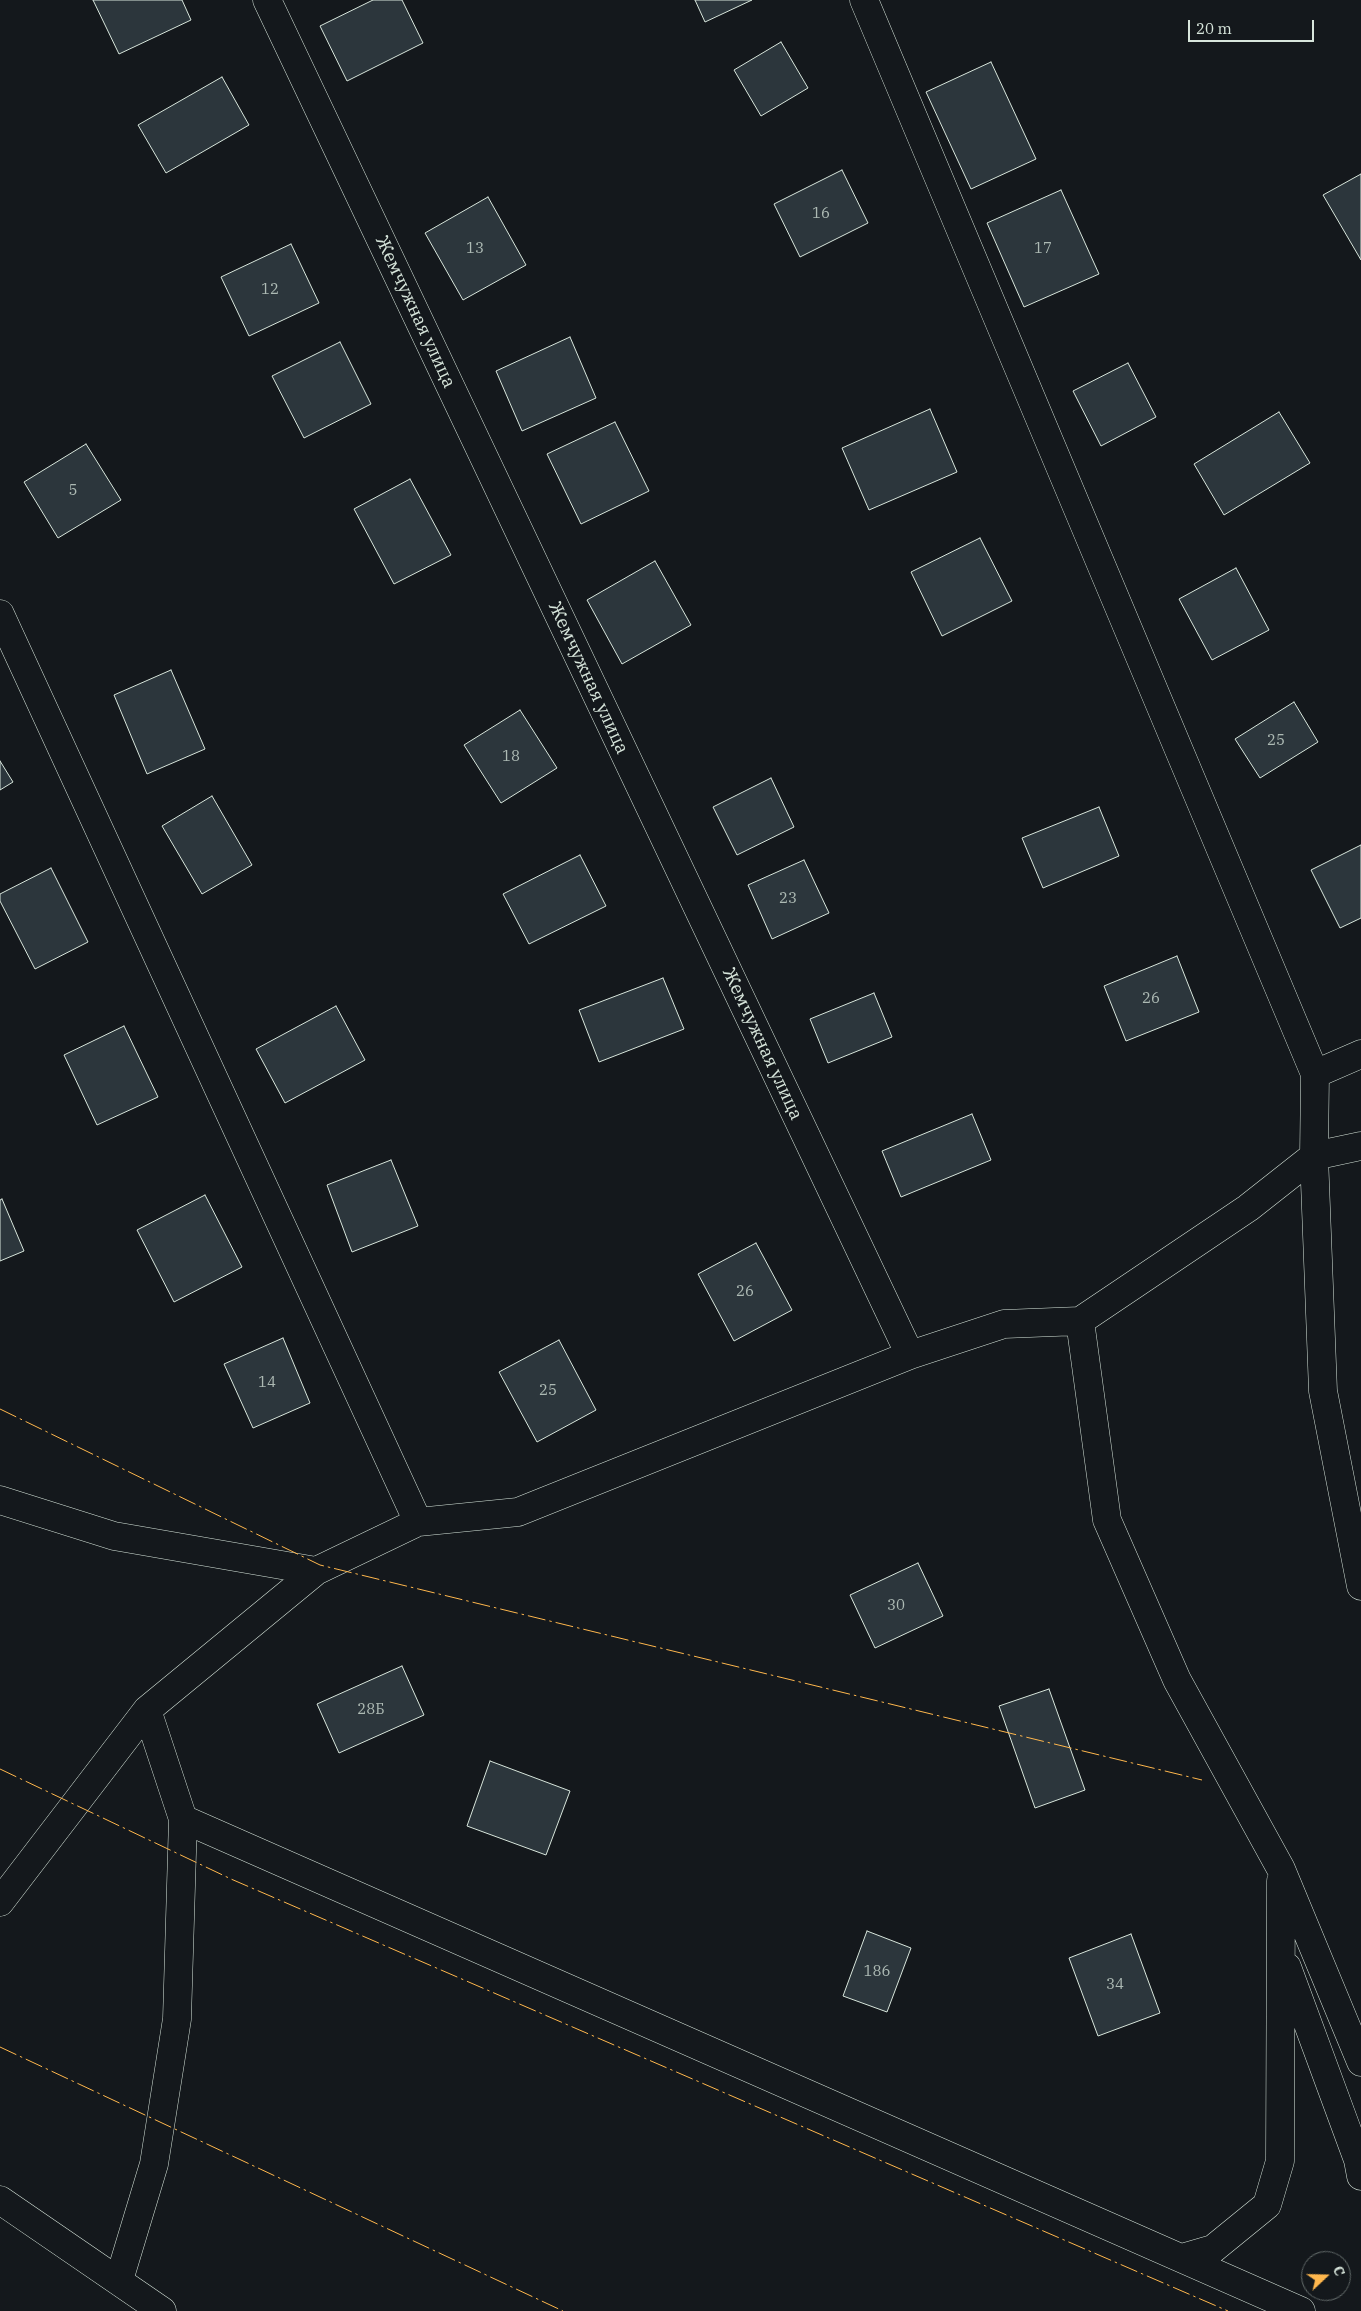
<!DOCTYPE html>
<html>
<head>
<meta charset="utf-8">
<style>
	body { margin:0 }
	#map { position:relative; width:1361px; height:2311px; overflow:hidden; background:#14181c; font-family:"IBM Plex Serif",serif }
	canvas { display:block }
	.north { position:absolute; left:1301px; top:2251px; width:50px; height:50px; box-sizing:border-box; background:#14181c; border:1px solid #626a69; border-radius:50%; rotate:69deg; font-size:14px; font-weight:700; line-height:20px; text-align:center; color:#d8e6dc }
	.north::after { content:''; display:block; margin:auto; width:18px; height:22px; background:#ffb74d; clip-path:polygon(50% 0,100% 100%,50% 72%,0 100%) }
	.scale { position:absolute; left:1188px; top:20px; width:126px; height:22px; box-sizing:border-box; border:2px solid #d8e6dc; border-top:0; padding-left:6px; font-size:15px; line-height:18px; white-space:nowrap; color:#d8e6dc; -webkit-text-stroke:4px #14181c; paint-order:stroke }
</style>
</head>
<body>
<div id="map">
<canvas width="1361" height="2311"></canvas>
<div class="north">С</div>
<div class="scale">20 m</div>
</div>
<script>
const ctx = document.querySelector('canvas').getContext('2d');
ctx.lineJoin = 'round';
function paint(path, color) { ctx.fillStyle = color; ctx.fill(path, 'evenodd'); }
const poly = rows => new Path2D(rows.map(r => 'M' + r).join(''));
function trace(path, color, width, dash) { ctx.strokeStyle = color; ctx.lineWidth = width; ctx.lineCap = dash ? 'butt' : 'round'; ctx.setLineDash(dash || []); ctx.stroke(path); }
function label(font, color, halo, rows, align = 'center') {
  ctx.font = font + ' "IBM Plex Serif",serif'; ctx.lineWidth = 4; ctx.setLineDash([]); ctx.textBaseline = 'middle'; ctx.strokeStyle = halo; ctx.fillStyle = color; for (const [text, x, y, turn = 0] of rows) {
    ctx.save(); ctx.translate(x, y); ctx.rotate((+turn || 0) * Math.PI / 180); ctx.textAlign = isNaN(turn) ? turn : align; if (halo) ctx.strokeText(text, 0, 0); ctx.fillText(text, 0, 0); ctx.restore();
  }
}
const building = poly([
	[93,0,182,0,191,20,119,54,93,0],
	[373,0,402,0,423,43,347,81,320,26,373,0],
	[695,0,752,0,705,22,695,0],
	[781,42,808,88,761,116,734,70,781,42],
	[991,62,1036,159,971,189,926,92,991,62],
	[222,77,249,125,166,173,138,125,222,77],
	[842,170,868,223,800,257,774,204,842,170],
	[1361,174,1361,260,1323,195,1361,174],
	[1061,190,1099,274,1024,307,987,223,1061,190],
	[488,197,526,265,463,300,425,233,488,197],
	[291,244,319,303,249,336,221,277,291,244],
	[570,337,596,398,522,431,496,371,570,337],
	[340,342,371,404,304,438,272,376,340,342],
	[1128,363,1156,417,1101,446,1073,391,1128,363],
	[930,409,957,472,869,510,842,448,930,409],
	[1279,412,1310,463,1224,515,1194,464,1279,412],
	[615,422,649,491,581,524,547,454,615,422],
	[86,444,121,500,58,538,24,482,86,444],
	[410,479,451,555,394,584,354,509,410,479],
	[980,538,1012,601,942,636,911,572,980,538],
	[655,561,691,625,622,664,587,600,655,561],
	[1236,568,1269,630,1212,660,1179,599,1236,568],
	[171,670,205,749,147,774,114,695,171,670],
	[1294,702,1318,742,1260,778,1235,739,1294,702],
	[520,710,557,768,501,803,464,745,520,710],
	[0,761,13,782,0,790,0,761],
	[771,778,794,827,737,855,713,807,771,778],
	[212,796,252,865,202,894,162,826,212,796],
	[1099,807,1119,856,1043,888,1022,838,1099,807],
	[1361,845,1361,918,1340,928,1311,870,1361,845],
	[580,855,606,906,529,944,503,894,580,855],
	[804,860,829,913,772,939,748,885,804,860],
	[51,868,88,942,35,969,0,901,0,894,51,868],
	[1177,956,1199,1012,1126,1041,1104,986,1177,956],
	[663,978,684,1029,599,1062,579,1010,663,978],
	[874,993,892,1037,828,1063,810,1019,874,993],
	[336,1006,365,1060,285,1103,256,1049,336,1006],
	[124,1026,158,1097,97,1125,64,1055,124,1026],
	[972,1114,991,1160,901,1197,882,1151,972,1114],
	[391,1160,418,1226,352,1252,327,1185,391,1160],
	[205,1195,242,1267,174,1302,137,1230,205,1195],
	[2,1199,24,1251,0,1261,0,1200,2,1199],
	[756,1243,792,1310,734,1341,698,1274,756,1243],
	[283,1338,310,1403,253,1428,224,1364,283,1338],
	[559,1340,596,1410,537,1442,499,1372,559,1340],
	[918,1563,943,1616,875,1648,850,1595,918,1563],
	[402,1666,424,1715,339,1753,317,1704,402,1666],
	[1049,1689,1085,1790,1035,1808,999,1706,1049,1689],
	[490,1761,570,1791,546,1855,467,1826,490,1761],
	[867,1931,911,1948,887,2012,843,1996,867,1931],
	[1131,1934,1160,2013,1098,2036,1069,1958,1131,1934]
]);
paint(building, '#2c363c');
trace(building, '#d8e6dc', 1);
const minor = poly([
	[267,0,910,1355],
	[864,0,1315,1074,1314,1156,1361,1146],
	[0,614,418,1522],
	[1315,1074,1361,1054],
	[1080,1321,1107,1520,1177,1680,1281,1869,1361,2062],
	[0,1500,114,1536,316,1571],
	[183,1819,1301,2311],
	[0,1902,147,1710,316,1571,418,1522,518,1512,910,1355,1004,1324,1080,1321,1248,1208,1314,1156,1323,1391,1361,1586],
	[1287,1967,1358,2160,1361,2176],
	[0,2200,162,2311],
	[1182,2258,1213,2249,1267,2205,1280,2161,1281,1881],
	[119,2280,154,2164,177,2019,183,1819,147,1710]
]);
trace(minor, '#d8e6dc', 29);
trace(minor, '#14181c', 28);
trace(poly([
	[0,1409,320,1565,1202,1780],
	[0,1769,231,1879,1228,2311],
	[0,2047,563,2311]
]), '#ffb74d', 1, [18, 4, 2.5, 4]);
label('15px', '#adbab4', null, [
	["16",821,214],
	["13",475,249],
	["17",1043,249],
	["12",270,290],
	["5",73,491],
	["25",1276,741],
	["18",511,757],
	["23",788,899],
	["26",1151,999],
	["26",745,1292],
	["14",267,1383],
	["25",548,1391],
	["30",896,1606],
	["28Б",371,1710],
	["186",877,1972],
	["34",1115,1985]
]);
label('18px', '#d8e6dc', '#14181c', [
	["Жемчужная улица",415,312,65],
	["Жемчужная улица",588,678,65],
	["Жемчужная улица",762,1044,65]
]);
</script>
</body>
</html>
